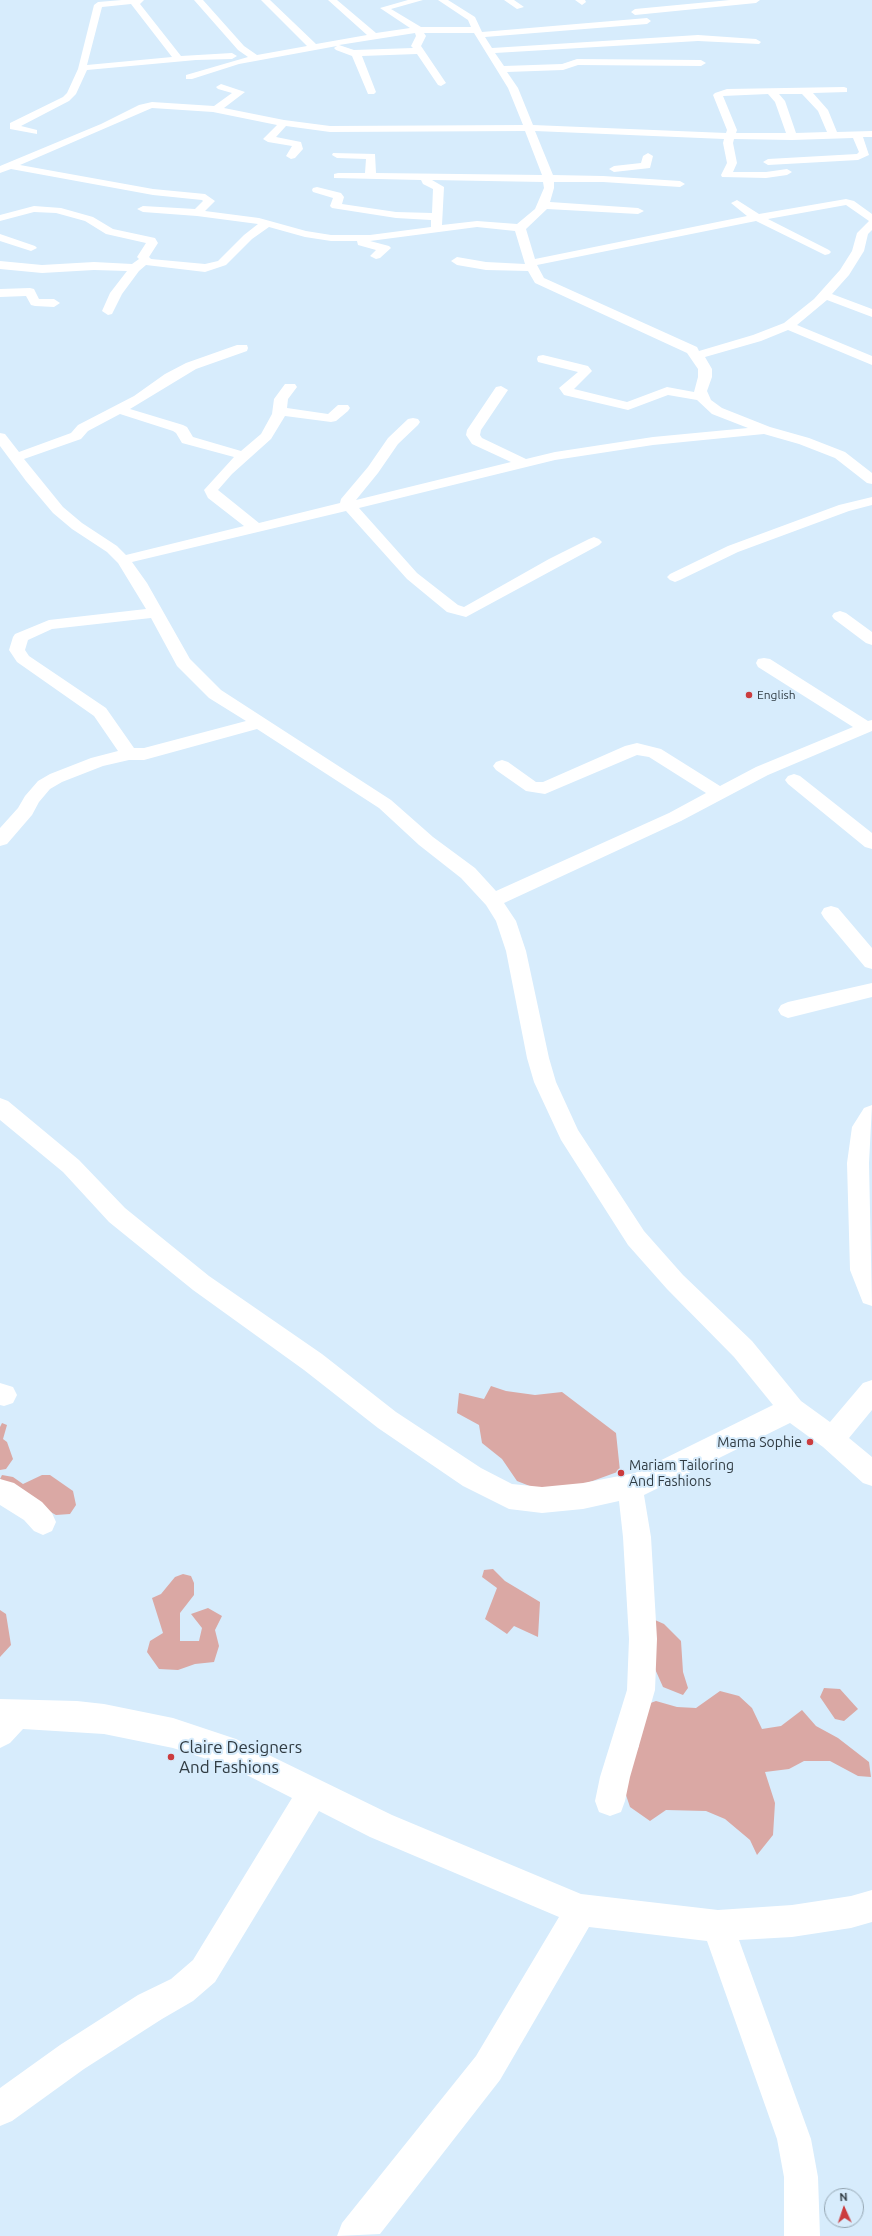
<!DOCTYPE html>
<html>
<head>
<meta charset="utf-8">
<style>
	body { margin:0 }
	#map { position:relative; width:872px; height:2236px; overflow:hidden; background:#d7ecfc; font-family:Ubuntu,sans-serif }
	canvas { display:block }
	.north { position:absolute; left:824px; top:2188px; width:40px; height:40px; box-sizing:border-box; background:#d7ecfc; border:1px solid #95a6b2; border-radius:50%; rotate:357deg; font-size:11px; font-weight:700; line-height:16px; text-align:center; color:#313c43 }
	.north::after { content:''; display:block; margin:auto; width:14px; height:18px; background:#cb3c3e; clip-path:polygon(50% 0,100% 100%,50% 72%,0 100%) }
</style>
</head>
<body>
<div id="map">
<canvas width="872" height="2236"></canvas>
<div class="north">N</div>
</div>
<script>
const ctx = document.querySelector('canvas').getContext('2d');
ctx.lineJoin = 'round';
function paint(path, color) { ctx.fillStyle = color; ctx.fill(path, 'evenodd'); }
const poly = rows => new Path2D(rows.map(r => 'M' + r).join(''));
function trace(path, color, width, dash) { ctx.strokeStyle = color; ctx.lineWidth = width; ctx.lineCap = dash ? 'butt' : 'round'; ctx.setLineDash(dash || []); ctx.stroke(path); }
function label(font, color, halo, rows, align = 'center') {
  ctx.font = font + ' Ubuntu,sans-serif'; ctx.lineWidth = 4; ctx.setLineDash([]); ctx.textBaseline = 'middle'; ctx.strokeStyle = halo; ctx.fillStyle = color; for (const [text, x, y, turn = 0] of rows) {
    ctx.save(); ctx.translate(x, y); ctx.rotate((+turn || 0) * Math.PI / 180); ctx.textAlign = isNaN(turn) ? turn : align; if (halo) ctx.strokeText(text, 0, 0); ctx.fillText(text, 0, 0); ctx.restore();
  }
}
paint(poly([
	[491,1386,506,1391,535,1395,562,1392,616,1433,620,1471,587,1483,545,1492,517,1481,502,1459,482,1443,479,1425,457,1413,459,1393,484,1399],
	[2,1423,7,1425,3,1439,7,1442,13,1459,6,1469,0,1470,0,1427],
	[2,1475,13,1477,23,1484,42,1475,50,1475,73,1491,76,1505,70,1514,56,1515,32,1502,0,1479],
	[493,1569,505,1581,540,1602,538,1637,514,1626,507,1634,485,1619,497,1588,482,1577,484,1570],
	[183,1574,191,1576,194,1583,194,1595,180,1613,180,1641,199,1641,202,1628,191,1614,208,1608,222,1616,215,1630,219,1646,214,1662,195,1664,178,1670,159,1669,147,1652,150,1641,163,1633,152,1598,161,1594,175,1577],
	[0,1610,6,1614,11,1645,0,1657],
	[655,1620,664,1624,681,1641,683,1672,688,1688,683,1695,663,1687,651,1660],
	[824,1688,840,1689,858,1709,844,1721,835,1719,820,1697],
	[720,1691,739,1696,752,1708,762,1729,781,1726,802,1710,816,1726,838,1738,869,1762,871,1777,858,1776,830,1761,804,1761,789,1769,765,1772,775,1803,773,1835,757,1855,750,1840,725,1819,706,1811,666,1810,650,1821,630,1807,621,1780,639,1746,625,1712,656,1701,677,1707,696,1708]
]), '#daa8a4');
paint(poly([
	[122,0,144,0,140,4,181,56,232,53,237,56,232,59,196,60,87,70,76,94,69,101,21,126,37,130,37,134,10,129,10,123,63,97,67,93,78,69,94,5,98,2,122,0],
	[131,4,172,57,87,65,102,7,131,4],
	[194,0,203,0,244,46,257,55,307,46,261,0,270,0,316,44,367,35,328,0,337,0,376,33,410,28,380,8,408,0,423,0,391,9,421,27,471,27,468,20,438,0,448,0,475,17,482,32,647,18,651,21,647,24,485,37,492,48,698,35,756,39,761,42,759,44,698,41,495,53,504,66,562,64,577,59,701,60,706,63,701,66,578,65,563,70,507,72,518,88,533,125,726,133,727,130,713,95,715,93,727,89,844,87,847,88,847,92,813,93,828,110,837,132,872,131,872,137,863,137,869,155,858,160,768,165,763,162,768,159,857,154,859,152,853,138,792,140,734,139,733,143,737,163,733,172,766,172,787,169,792,172,787,175,766,178,722,177,721,175,727,163,723,143,724,139,535,131,553,175,603,176,680,181,685,184,680,187,603,182,554,182,554,188,550,202,638,208,644,211,638,214,547,209,526,229,535,259,747,216,731,203,737,200,759,214,846,199,854,201,872,214,872,230,868,234,864,251,849,275,832,294,872,309,872,317,827,300,797,325,872,356,872,365,788,330,761,341,705,357,712,369,712,377,707,391,711,400,722,408,770,427,809,438,845,452,872,473,872,484,867,483,835,458,799,444,764,434,653,445,555,460,359,508,417,573,458,605,464,607,549,559,589,539,594,537,599,539,602,542,599,545,466,617,447,612,407,579,346,511,132,562,147,583,190,659,221,690,391,800,433,837,475,868,496,891,669,813,706,793,649,757,637,755,545,794,526,791,496,770,493,766,496,762,502,760,508,762,536,782,543,782,625,746,637,743,661,749,720,786,756,767,853,727,758,667,756,663,758,659,764,658,770,659,868,721,872,720,872,731,768,775,681,821,504,903,516,921,526,951,549,1058,556,1082,578,1130,644,1231,683,1275,752,1341,801,1401,830,1422,863,1383,872,1380,872,1410,849,1438,872,1457,872,1486,863,1483,823,1447,790,1423,644,1495,651,1537,657,1639,655,1690,630,1777,625,1801,621,1812,610,1816,599,1812,595,1801,600,1777,627,1690,629,1639,623,1537,619,1501,583,1509,542,1513,509,1509,463,1486,378,1428,304,1370,193,1290,109,1222,63,1172,0,1120,0,1098,8,1101,79,1160,125,1208,209,1276,322,1354,396,1412,481,1468,512,1484,542,1487,583,1483,635,1473,773,1405,734,1357,667,1289,628,1245,561,1140,534,1082,527,1058,506,951,496,921,486,905,461,878,419,845,379,808,257,729,144,760,129,760,103,766,62,782,50,789,39,802,32,815,7,844,0,846,0,828,18,808,25,796,38,781,50,774,91,758,118,751,94,716,17,662,9,650,13,637,15,634,49,620,146,609,118,563,107,552,72,529,53,513,26,481,0,446,0,433,5,434,19,452,71,433,78,425,134,396,165,374,186,363,237,345,247,345,248,348,247,351,196,369,130,409,183,425,187,427,193,437,241,451,261,434,272,414,274,399,285,384,295,384,297,387,288,399,287,408,328,414,338,405,348,405,350,408,348,411,336,421,331,422,285,416,271,439,232,474,218,490,259,523,340,503,341,499,368,467,388,438,408,419,413,418,418,419,420,422,418,425,398,444,378,473,356,500,511,462,472,444,466,435,467,430,496,387,501,386,508,390,481,430,480,435,482,438,526,459,555,452,653,437,748,428,712,414,697,400,668,395,628,410,564,395,559,388,578,372,538,362,537,359,538,356,543,355,588,366,592,371,574,389,627,402,667,387,694,392,698,377,698,369,687,353,535,283,528,271,486,270,457,265,451,261,457,257,486,262,525,264,515,231,477,227,370,241,389,246,391,248,380,258,376,259,370,256,376,250,358,245,357,241,331,241,305,237,269,227,252,239,226,265,205,272,146,265,139,271,122,294,112,314,108,315,102,311,110,293,127,271,94,270,42,273,0,269,0,261,42,265,94,262,132,264,139,259,137,257,146,243,106,234,85,221,56,213,34,212,0,221,0,215,34,206,61,208,93,217,113,229,155,238,158,243,149,257,151,259,205,264,218,261,244,235,258,224,197,216,143,212,137,209,143,206,195,209,203,201,202,200,153,195,11,169,0,173,0,166,101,124,139,105,152,102,214,106,232,93,218,89,216,87,221,84,245,92,224,108,284,120,330,126,523,125,508,88,474,33,424,33,426,36,421,46,446,83,441,86,438,85,417,54,362,56,376,92,374,94,368,94,352,56,336,50,334,48,337,46,239,64,192,79,186,79,186,75,248,57,238,50,194,0],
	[415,33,416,36,411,46,413,48,354,50,339,45,415,33],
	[768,94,775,102,786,133,736,133,737,130,723,96,768,94],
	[779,94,802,94,818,111,827,132,796,133,785,101,779,94],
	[152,108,213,112,277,125,263,139,268,142,292,146,286,156,291,159,295,158,303,149,301,142,276,137,286,126,330,132,525,131,542,175,376,173,375,154,333,153,332,155,337,158,366,159,365,173,338,173,334,174,334,178,421,180,423,184,433,189,432,213,396,212,342,204,344,197,341,193,317,187,313,188,312,190,313,192,333,198,330,206,332,208,396,218,431,220,431,227,370,235,331,235,306,231,259,218,205,211,215,201,205,194,153,189,20,165,152,108],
	[432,180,543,182,544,188,535,209,517,224,477,221,442,225,444,187,432,180],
	[846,205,869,221,857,233,852,251,840,270,814,299,784,323,753,335,699,351,697,347,544,278,537,265,756,221,825,255,829,254,831,252,829,250,768,219,846,205],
	[120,414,173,431,176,433,182,443,234,457,204,490,208,498,244,526,126,555,117,546,82,523,63,507,24,459,81,439,88,431,120,414],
	[151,618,177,666,209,698,246,721,144,748,134,748,106,708,29,656,25,650,28,640,52,629,151,618],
	[504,0,514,0,524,7,517,9,504,0],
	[575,0,585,0,586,2,582,5,575,0],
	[730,0,760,0,756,3,635,15,631,12,635,9,730,0],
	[648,153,653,156,650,168,614,172,609,169,614,166,641,163,643,156,648,153],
	[0,234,35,246,37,248,31,251,0,241,0,234],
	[30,288,34,289,39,299,54,299,60,303,54,307,35,306,31,305,26,296,0,297,0,289,30,288],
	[872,497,872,505,849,511,738,552,680,580,675,582,670,580,667,577,670,574,728,546,839,505,872,497],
	[840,611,846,613,872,632,872,645,866,643,834,619,832,616,834,613,840,611],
	[794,774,800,776,872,833,872,849,865,847,788,784,785,780,788,776,794,774],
	[831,906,838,908,872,948,872,969,865,967,824,918,821,913,824,908,831,906],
	[872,983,872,997,788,1018,781,1015,778,1010,781,1005,788,1002,872,983],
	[872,1105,869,1163,872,1306,863,1303,850,1270,847,1163,852,1127,864,1108,872,1105],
	[0,1383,13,1387,17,1395,13,1403,4,1406,0,1405,0,1383],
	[0,1479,14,1483,42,1502,52,1513,56,1522,52,1531,43,1535,34,1531,24,1520,0,1505,0,1479],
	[0,1699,77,1701,104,1704,173,1718,236,1739,392,1815,581,1894,718,1910,792,1905,851,1896,872,1890,872,1922,851,1928,792,1937,739,1940,811,2139,818,2177,820,2236,784,2236,784,2177,777,2139,707,1941,589,1927,500,2080,380,2234,337,2236,342,2223,476,2056,559,1917,370,1837,319,1811,215,1982,193,2001,162,2019,84,2069,12,2121,0,2126,0,2088,60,2045,138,1995,171,1979,193,1960,292,1798,231,1767,173,1748,104,1734,23,1729,10,1743,0,1748,0,1699]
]), '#fff');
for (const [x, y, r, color] of [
	[749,695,4,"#cb3c3e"],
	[810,1442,4,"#cb3c3e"],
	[621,1473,4,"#cb3c3e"],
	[171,1757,4,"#cb3c3e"]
]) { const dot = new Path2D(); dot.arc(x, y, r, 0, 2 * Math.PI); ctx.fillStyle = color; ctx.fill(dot); trace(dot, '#d7ecfc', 1.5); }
label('12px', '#313c43', '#d7ecfc', [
	["English",757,695]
], 'left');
label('14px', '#313c43', '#d7ecfc', [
	["Mama Sophie",802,1442],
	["Mariam Tailoring",629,1465,"left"],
	["And Fashions",629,1481,"left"]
], 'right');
label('17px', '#313c43', '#d7ecfc', [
	["Claire Designers",179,1747],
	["And Fashions",179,1767]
], 'left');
</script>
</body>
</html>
